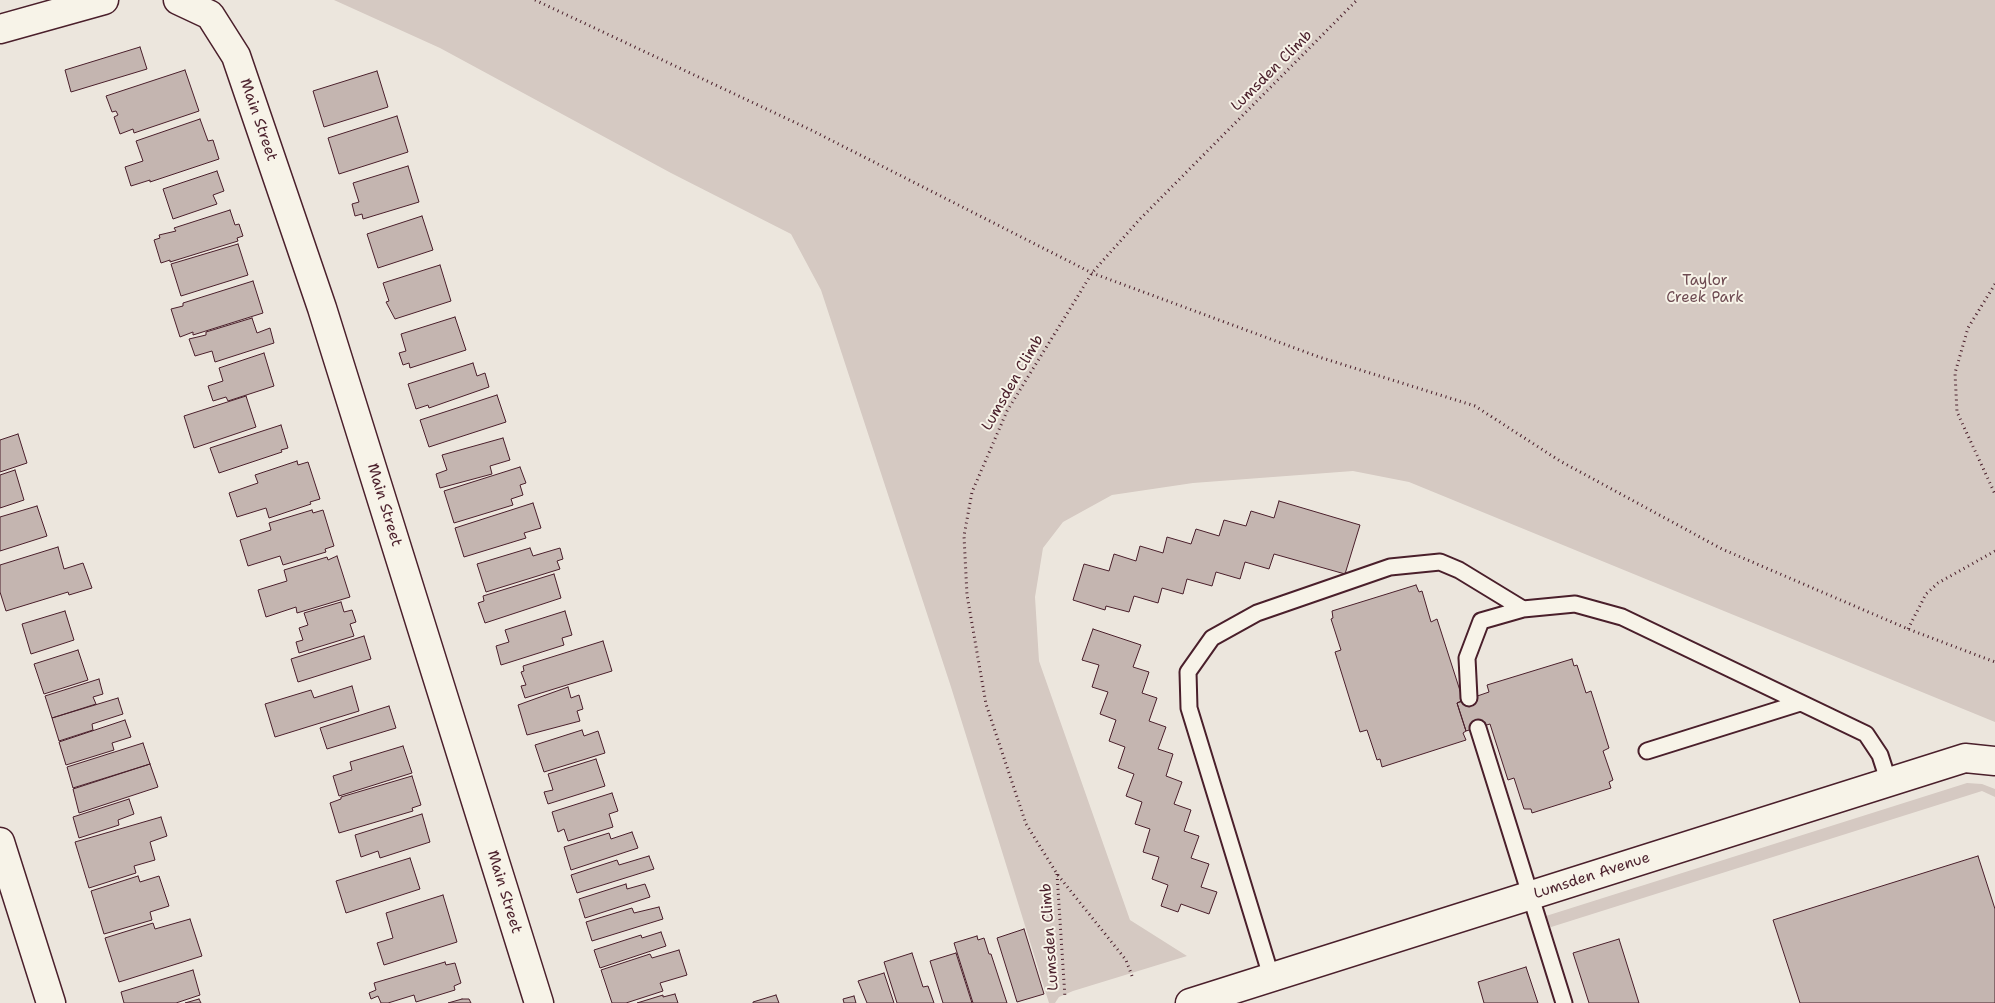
<!DOCTYPE html>
<html>
<head>
<meta charset="utf-8">
<style>
	body { margin:0 }
	canvas { display:block; background:#ece6dd }
</style>
</head>
<body>
<canvas width="1995" height="1003"></canvas>
<script>
const ctx = document.querySelector('canvas').getContext('2d');
ctx.lineJoin = 'round';
function paint(path, color) { ctx.fillStyle = color; ctx.fill(path, 'evenodd'); }
const poly = rows => new Path2D(rows.map(r => 'M' + r).join(''));
function trace(path, color, width, dash) { ctx.strokeStyle = color; ctx.lineWidth = width; ctx.lineCap = dash ? 'butt' : 'round'; ctx.setLineDash(dash || []); ctx.stroke(path); }
function label(font, color, halo, rows, align = 'center') {
  ctx.font = font + ' "Shantell Sans",sans-serif'; ctx.lineWidth = 4; ctx.setLineDash([]); ctx.textBaseline = 'middle'; ctx.strokeStyle = halo; ctx.fillStyle = color; for (const [text, x, y, turn = 0] of rows) {
    ctx.save(); ctx.translate(x, y); ctx.rotate((+turn || 0) * Math.PI / 180); ctx.textAlign = isNaN(turn) ? turn : align; if (halo) ctx.strokeText(text, 0, 0); ctx.fillText(text, 0, 0); ctx.restore();
  }
}
paint(poly([
	[334,0,1995,0,1995,722,1409,482,1353,471,1193,483,1112,495,1063,522,1043,548,1035,597,1039,661,1130,920,1187,956,1073,991,1059,997,1055,1003,1049,1003,951,687,821,290,791,234,671,173,440,48],
	[1967,783,1982,784,1995,789,1995,797,1982,791,1548,928,1546,916]
]), '#d5c9c2');
const building = poly([
	[140,47,147,69,71,92,65,70,140,47],
	[185,70,199,111,134,133,133,129,120,134,114,117,118,115,116,111,112,112,106,96,185,70],
	[377,71,388,107,324,127,313,91,377,71],
	[397,116,408,152,339,174,328,138,397,116],
	[200,119,208,141,213,140,219,159,150,182,150,180,131,186,125,167,143,161,136,141,200,119],
	[408,166,419,202,363,219,362,214,355,216,352,204,359,202,353,183,408,166],
	[217,171,224,191,213,195,217,204,173,219,163,189,217,171],
	[230,210,235,225,239,224,243,236,237,238,238,241,170,262,170,260,161,263,154,240,160,238,159,235,176,231,174,228,230,210],
	[422,216,433,250,378,268,367,234,422,216],
	[238,244,248,275,181,296,171,264,238,244],
	[440,265,451,301,395,319,386,302,389,301,383,283,440,265],
	[253,281,263,313,193,335,193,332,180,337,171,309,183,306,183,303,253,281],
	[455,317,466,350,410,368,409,363,403,365,399,353,406,351,401,334,455,317],
	[252,318,257,333,270,328,274,343,215,362,212,351,195,356,189,339,206,335,206,332,252,318],
	[264,353,274,386,228,401,226,397,213,401,208,386,223,381,219,368,264,353],
	[473,363,477,376,485,373,489,387,429,408,428,405,416,409,408,384,473,363],
	[497,395,506,422,429,447,420,420,497,395],
	[246,396,256,427,194,448,184,416,246,396],
	[281,425,288,448,281,450,282,452,219,473,210,448,281,425],
	[18,434,27,463,0,472,0,440,18,434],
	[503,438,510,460,490,466,492,474,440,488,436,474,447,470,442,455,503,438],
	[297,461,298,465,308,462,320,499,310,502,311,504,269,518,266,508,237,517,229,493,258,483,255,475,297,461],
	[520,467,526,483,520,485,523,495,511,499,513,505,454,523,444,491,520,467],
	[15,470,24,500,0,508,0,475,15,470],
	[1279,501,1360,525,1345,574,1274,554,1269,569,1245,562,1240,579,1216,572,1212,586,1187,579,1183,594,1162,588,1158,603,1134,596,1129,612,1106,606,1105,610,1073,600,1084,564,1109,571,1114,554,1136,561,1140,546,1163,553,1167,537,1191,544,1196,529,1219,536,1224,520,1246,526,1251,511,1274,518,1279,501],
	[533,503,541,528,524,533,526,538,464,557,455,528,533,503],
	[37,506,47,536,0,551,0,517,37,506],
	[312,510,313,513,323,510,334,546,325,549,326,552,283,565,280,556,248,566,240,540,271,530,269,523,312,510],
	[58,547,64,569,83,563,92,588,69,595,68,592,6,611,0,592,0,565,58,547],
	[530,548,533,556,560,548,563,559,557,561,560,569,486,592,477,564,530,548],
	[337,556,350,597,297,613,296,607,266,617,258,590,287,581,284,570,327,557,328,560,337,556],
	[554,574,561,598,485,623,478,603,484,601,483,596,554,574],
	[1416,585,1419,592,1422,591,1431,622,1437,619,1463,700,1457,703,1466,731,1463,733,1466,740,1382,767,1380,759,1377,760,1367,730,1360,732,1335,652,1341,650,1331,619,1333,618,1332,611,1416,585],
	[341,602,344,612,352,610,356,622,350,624,354,636,299,653,296,642,303,640,299,628,308,625,304,613,341,602],
	[65,611,74,640,31,654,22,624,65,611],
	[565,611,572,635,562,638,564,645,501,665,496,646,509,642,505,630,565,611],
	[1093,629,1141,645,1133,667,1149,672,1142,693,1157,698,1149,721,1166,727,1158,749,1173,754,1166,776,1182,782,1174,804,1191,810,1184,831,1199,836,1191,858,1209,864,1201,887,1217,892,1209,914,1181,904,1178,912,1161,906,1168,885,1152,879,1159,857,1143,852,1150,829,1135,824,1142,802,1126,796,1134,774,1118,768,1125,747,1109,741,1116,720,1100,714,1108,692,1092,687,1099,665,1082,660,1093,629],
	[364,636,371,659,298,682,291,659,364,636],
	[603,641,612,671,525,698,521,686,526,685,521,672,524,671,523,666,603,641],
	[78,650,88,680,44,694,34,664,78,650],
	[1572,659,1574,666,1577,665,1586,693,1591,691,1609,748,1603,751,1613,780,1609,782,1611,788,1532,813,1531,809,1524,809,1514,778,1508,780,1490,724,1466,731,1457,703,1489,692,1487,685,1572,659],
	[99,679,103,694,93,697,96,704,52,718,45,696,99,679],
	[352,686,359,711,275,737,265,704,311,690,314,698,352,686],
	[568,687,571,698,579,695,583,709,577,711,580,721,527,735,518,705,568,687],
	[118,698,123,714,92,724,93,730,59,741,52,718,118,698],
	[389,706,396,728,327,749,320,728,389,706],
	[125,720,131,737,112,743,114,750,66,765,59,742,125,720],
	[582,730,584,736,598,731,605,753,544,772,535,745,582,730],
	[143,743,150,764,73,788,67,767,143,743],
	[403,746,412,773,339,796,333,776,352,770,350,762,403,746],
	[596,759,605,786,548,804,544,792,553,790,548,774,596,759],
	[150,764,158,787,79,813,73,789,150,764],
	[412,776,421,805,412,808,413,811,339,833,330,803,341,799,341,797,412,776],
	[612,793,618,811,609,814,613,827,568,841,564,829,558,832,552,812,612,793],
	[129,799,134,814,118,820,119,825,79,838,73,817,129,799],
	[422,814,430,842,380,858,378,851,361,857,355,835,422,814],
	[161,817,167,836,150,842,155,860,134,866,136,873,89,888,75,842,161,817],
	[632,832,638,848,571,870,564,847,609,833,611,839,632,832],
	[649,856,654,869,577,893,571,875,617,860,619,865,649,856],
	[1978,856,1995,909,1995,1003,1800,1003,1773,920,1978,856],
	[410,858,420,889,346,913,336,881,410,858],
	[138,876,140,882,159,876,169,906,150,912,152,920,104,934,91,891,138,876],
	[626,884,627,889,645,884,650,897,585,918,579,899,626,884],
	[443,895,457,942,384,965,377,943,393,938,386,913,443,895],
	[659,907,663,919,592,941,586,922,632,908,634,913,659,907],
	[190,919,202,956,119,982,105,938,153,923,155,929,190,919],
	[1024,929,1044,994,1017,1002,997,938,1024,929],
	[661,932,666,946,600,968,594,950,641,935,642,938,661,932],
	[977,936,978,940,984,938,989,954,991,954,1007,1003,973,1003,954,943,977,936],
	[1619,939,1639,1003,1589,1003,1573,953,1619,939],
	[679,950,687,975,660,983,663,991,626,1003,612,1003,601,970,650,954,652,958,679,950],
	[912,953,923,987,928,986,934,1003,897,1003,884,962,912,953],
	[956,953,972,1003,943,1003,930,961,956,953],
	[445,962,446,965,455,963,461,983,454,986,455,990,416,1002,414,995,388,1003,381,1003,378,996,371,999,369,993,376,990,374,983,445,962],
	[1526,967,1538,1003,1484,1003,1478,982,1526,967],
	[193,970,200,995,176,1003,124,1003,121,992,193,970],
	[884,973,894,1003,867,1003,858,981,884,973],
	[675,994,678,1003,637,1003,663,995,663,997,675,994],
	[776,995,779,1003,753,1003,753,1002,776,995],
	[854,996,856,1003,844,1003,843,999,854,996],
	[199,999,201,1003,185,1003,199,999],
	[462,999,469,999,471,1003,448,1003,462,999]
]);
paint(building, '#c4b5b0');
trace(building, '#4a1f2b', 1);
const lane = poly([
	[1469,698,1467,658,1481,621,1523,609],
	[1478,728,1564,1003],
	[1647,751,1800,703],
	[1271,976,1189,708,1188,672,1212,638,1257,613,1390,567,1440,562,1459,570,1523,609,1575,604,1622,617,1866,734,1880,755,1889,783]
]);
const street = poly([
	[178,0,210,15,236,56,322,308,539,1003],
	[0,29,104,0],
	[0,842,51,1003]
]);
const secondary = poly([
	[1190,1003,1965,758,1995,761]
]);
trace(lane, '#4a1f2b', 19);
trace(street, '#4a1f2b', 31);
trace(secondary, '#4a1f2b', 31);
trace(poly([
	[535,0,811,130,1092,273,1319,357,1475,406,1560,461,1722,549,1908,629,1995,662],
	[1995,284,1968,328,1955,373,1957,412,1995,494],
	[1908,629,1926,594,1938,583,1995,551],
	[1057,874,1065,998],
	[1132,976,1126,960,1057,874,1026,824,986,704,967,595,964,536,972,492,1007,411,1092,273,1139,220,1357,0]
]), '#4a1f2b', 3, [1, 4]);
trace(lane, '#f7f3e8', 15);
trace(street, '#f7f3e8', 28);
trace(secondary, '#f7f3e8', 28);
label('15px', '#4a1f2b', '#f7f3e8', [
	["Lumsden Climb",1272,71,-45],
	["Main Street",258,120,71],
	["Lumsden Climb",1013,383,-60],
	["Main Street",384,505,73],
	["Lumsden Avenue",1592,876,-18],
	["Main Street",504,892,73],
	["Lumsden Climb",1050,937,-94]
]);
label('15px', '#6d4a51', '#f7f3e8', [
	["Taylor",1705,281],
	["Creek Park",1705,298]
]);
</script>
</body>
</html>
